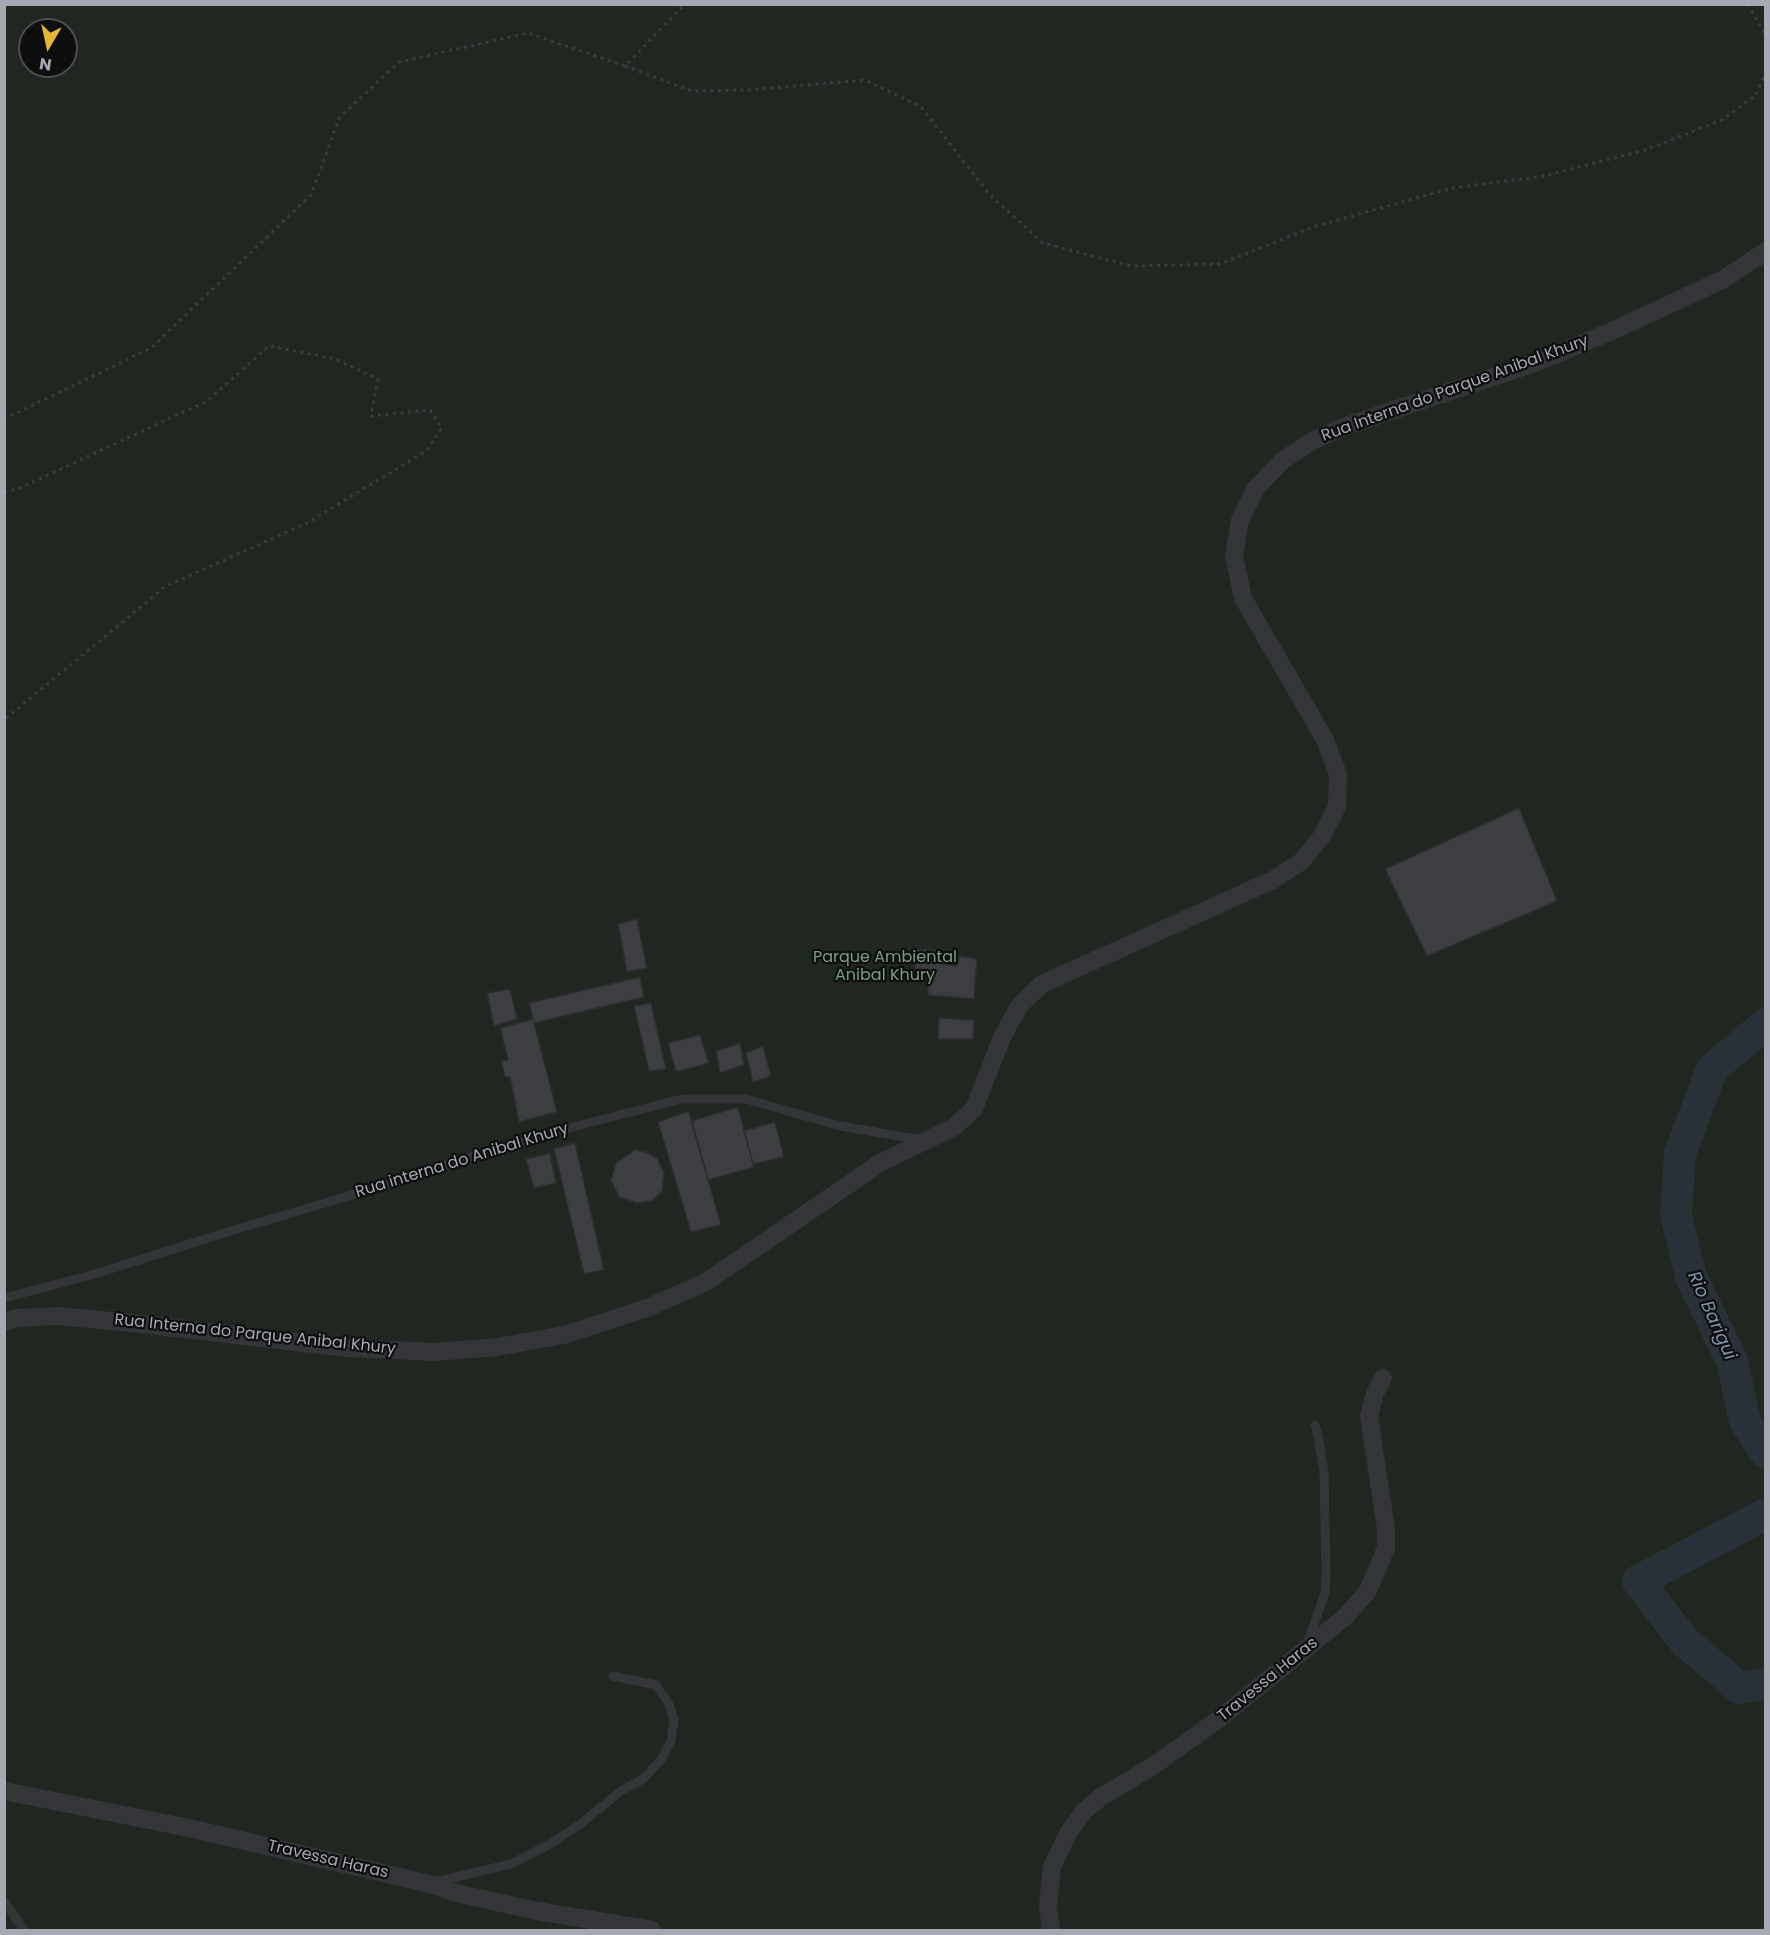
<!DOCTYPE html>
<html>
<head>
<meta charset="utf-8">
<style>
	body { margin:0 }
	#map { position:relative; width:1770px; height:1935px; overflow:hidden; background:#131314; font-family:Poppins,sans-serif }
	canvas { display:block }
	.frame { position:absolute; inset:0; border:6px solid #a5a9b4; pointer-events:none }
	.north { position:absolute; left:18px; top:18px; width:60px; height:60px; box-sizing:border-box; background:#0e0e0f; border:2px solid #4a4c51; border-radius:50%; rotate:189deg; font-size:16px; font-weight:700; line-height:24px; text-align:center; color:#a5a9b4 }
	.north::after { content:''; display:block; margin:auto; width:21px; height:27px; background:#e5b53a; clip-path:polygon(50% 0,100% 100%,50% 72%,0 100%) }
</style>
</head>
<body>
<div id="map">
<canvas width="1770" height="1935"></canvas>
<div class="frame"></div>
<div class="north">N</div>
</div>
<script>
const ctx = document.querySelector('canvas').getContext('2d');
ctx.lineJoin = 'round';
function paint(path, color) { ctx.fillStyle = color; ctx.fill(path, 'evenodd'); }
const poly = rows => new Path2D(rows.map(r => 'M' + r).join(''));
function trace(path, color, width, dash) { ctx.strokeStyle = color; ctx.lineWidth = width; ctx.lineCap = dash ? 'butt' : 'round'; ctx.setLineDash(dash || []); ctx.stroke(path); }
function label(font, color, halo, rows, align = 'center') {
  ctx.font = font + ' Poppins,sans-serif'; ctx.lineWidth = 4.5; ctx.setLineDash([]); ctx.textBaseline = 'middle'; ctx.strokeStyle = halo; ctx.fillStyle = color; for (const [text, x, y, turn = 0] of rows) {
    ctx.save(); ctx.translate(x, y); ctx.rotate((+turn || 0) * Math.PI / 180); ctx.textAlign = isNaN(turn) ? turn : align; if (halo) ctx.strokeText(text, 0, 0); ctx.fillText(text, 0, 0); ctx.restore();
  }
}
paint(poly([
	[4,5,1765,5,1765,1930,5,1930],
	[30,30,66,30,66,66,30,66]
]), '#1f2720');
trace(poly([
	[1766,1024,1712,1069,1680,1154,1676,1215,1691,1277,1732,1361,1745,1421,1766,1453],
	[1766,1514,1638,1581,1685,1642,1740,1688,1766,1684]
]), '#2a3037', 32);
const building = poly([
	[1519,808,1557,901,1427,956,1385,869,1519,808],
	[637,919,647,968,627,972,618,924,637,919],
	[915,949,942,951,942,963,956,966,960,956,977,959,974,999,928,995,928,971,915,972,915,949],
	[640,977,644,997,534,1023,529,1003,640,977],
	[510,989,517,1019,494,1026,487,993,510,989],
	[651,1003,666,1069,649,1071,634,1006,651,1003],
	[939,1018,974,1020,973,1039,938,1039,939,1018],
	[533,1019,557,1112,519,1122,510,1077,505,1077,501,1061,508,1060,500,1028,533,1019],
	[700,1035,709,1063,676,1072,668,1043,700,1035],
	[740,1043,744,1065,720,1073,716,1051,740,1043],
	[763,1046,771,1076,753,1082,746,1053,763,1046],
	[738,1107,754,1167,708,1180,691,1121,738,1107],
	[689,1111,721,1225,691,1232,658,1122,689,1111],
	[775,1122,784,1157,753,1164,744,1131,775,1122],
	[575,1143,604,1270,584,1274,554,1149,575,1143],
	[635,1150,646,1152,657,1158,664,1172,662,1191,652,1201,637,1203,619,1197,611,1180,616,1163,635,1150],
	[550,1153,556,1183,534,1188,526,1159,550,1153]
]);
paint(building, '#3d3e41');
trace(building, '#2d2d30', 1.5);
trace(poly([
	[1748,4,1766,36],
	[625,66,692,91,749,90,865,80,921,107,990,195,1043,243,1131,266,1220,264,1316,226,1452,188,1544,176,1645,150,1722,120,1755,96,1766,72],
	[4,419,151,348,311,195,339,118,399,62,528,33,625,66,685,4],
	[4,492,20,488,207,401,269,346,335,359,378,379,371,416,430,410,442,428,426,451,307,523,166,586,4,720]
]), '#3a3b40', 3, [3, 4.5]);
trace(poly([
	[4,1298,95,1274,224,1233,396,1182,431,1169,557,1131,682,1099,746,1099,840,1126,922,1140],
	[1307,1644,1325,1593,1326,1575,1324,1472,1318,1436,1315,1425],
	[435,1882,511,1864,552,1843,579,1825,621,1791,643,1779,661,1760,671,1741,674,1719,669,1704,656,1685,613,1676],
	[4,1901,24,1930]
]), '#343539', 9);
trace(poly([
	[4,1322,17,1318,58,1316,133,1323,347,1348,435,1352,497,1347,564,1335,647,1308,706,1282,880,1163,954,1127,974,1109,1003,1035,1020,1005,1042,984,1273,880,1302,861,1322,836,1337,807,1338,774,1325,740,1243,598,1234,556,1240,520,1256,488,1283,460,1314,440,1346,426,1535,363,1612,331,1724,279,1766,251],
	[4,1791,189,1828,430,1884,456,1893,537,1911,652,1930],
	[1051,1930,1048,1906,1052,1867,1068,1833,1084,1811,1101,1797,1153,1766,1219,1719,1334,1626,1345,1617,1368,1591,1386,1548,1386,1529,1369,1416,1375,1393,1383,1378]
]), '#343539', 18);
label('16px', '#a5a9b4', '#0e0e0f', [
	["Rua Interna do Parque Anibal Khury",1455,389,-20],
	["Rua interna do Anibal Khury",462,1161,-17],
	["Rua Interna do Parque Anibal Khury",255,1335,6],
	["Travessa Haras",1268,1680,-39],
	["Travessa Haras",328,1860,13]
]);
label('16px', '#7d9e81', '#0e0e0f', [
	["Parque Ambiental",885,958],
	["Anibal Khury",885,976]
]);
label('italic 18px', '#7e94ad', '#0e0e0f', [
	["Rio Barigui",1711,1316,66]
]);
</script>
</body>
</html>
